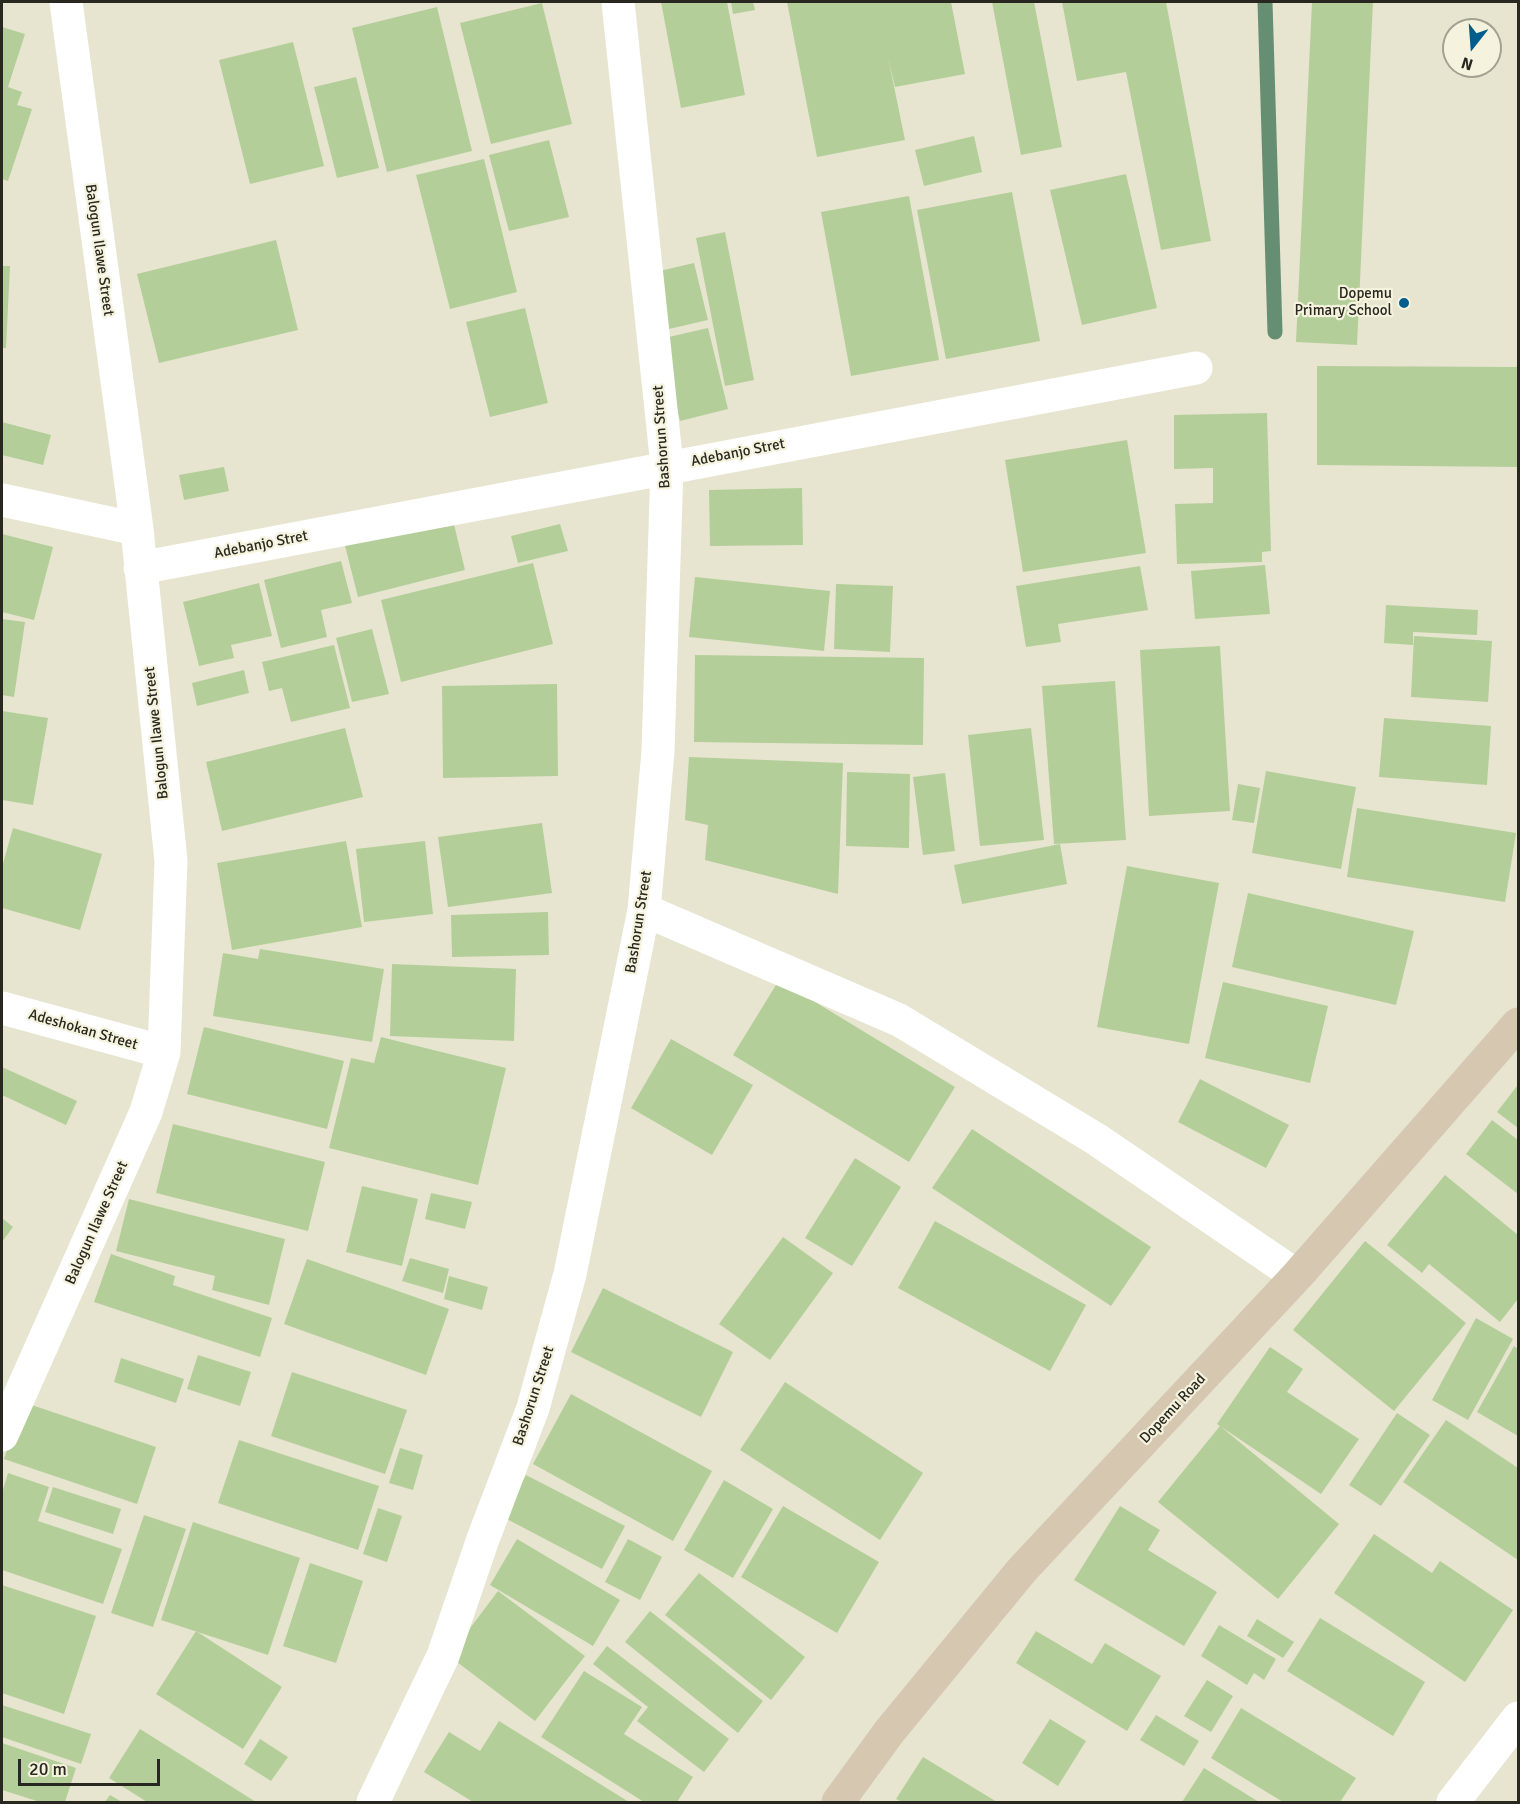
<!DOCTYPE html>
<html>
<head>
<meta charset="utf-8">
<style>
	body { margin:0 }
	#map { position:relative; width:1520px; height:1804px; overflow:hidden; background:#e7e5d0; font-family:Signika,sans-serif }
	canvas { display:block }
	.frame { position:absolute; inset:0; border:3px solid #292820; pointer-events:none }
	.north { position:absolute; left:1442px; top:18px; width:60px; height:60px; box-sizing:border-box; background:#f5f2dd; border:2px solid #a3a191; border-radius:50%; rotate:197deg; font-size:16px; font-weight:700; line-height:24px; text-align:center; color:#292820 }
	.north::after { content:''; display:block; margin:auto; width:21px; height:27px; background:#005e8e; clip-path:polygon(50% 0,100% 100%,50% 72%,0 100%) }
	.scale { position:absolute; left:18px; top:1759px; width:142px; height:27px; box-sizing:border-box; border:3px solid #292820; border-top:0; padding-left:8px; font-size:18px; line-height:21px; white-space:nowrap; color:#292820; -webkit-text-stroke:4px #f5f2dd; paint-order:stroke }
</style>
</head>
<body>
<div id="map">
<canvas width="1520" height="1804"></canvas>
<div class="frame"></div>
<div class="north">N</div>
<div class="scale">20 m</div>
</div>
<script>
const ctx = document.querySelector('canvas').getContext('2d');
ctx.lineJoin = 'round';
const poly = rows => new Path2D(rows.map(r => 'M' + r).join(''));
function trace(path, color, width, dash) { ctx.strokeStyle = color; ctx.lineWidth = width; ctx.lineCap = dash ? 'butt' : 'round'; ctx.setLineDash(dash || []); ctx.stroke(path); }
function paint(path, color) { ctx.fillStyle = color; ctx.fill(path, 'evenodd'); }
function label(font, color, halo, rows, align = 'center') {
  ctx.font = font + ' Signika,sans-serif'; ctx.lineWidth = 4.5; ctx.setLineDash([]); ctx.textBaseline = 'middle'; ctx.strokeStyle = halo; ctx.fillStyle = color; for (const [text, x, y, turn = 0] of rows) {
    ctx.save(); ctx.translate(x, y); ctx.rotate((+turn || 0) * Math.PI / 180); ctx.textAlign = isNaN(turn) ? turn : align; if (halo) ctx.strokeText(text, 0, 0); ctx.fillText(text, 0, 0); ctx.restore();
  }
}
trace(poly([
	[1265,2,1275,332]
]), '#668e73', 15);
paint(poly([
	[661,2,727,2,745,95,681,108],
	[731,2,753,2,755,10,733,14],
	[787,2,951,2,965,74,895,87,888,57,905,140,817,157],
	[992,2,1034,2,1062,147,1021,155],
	[1062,2,1166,2,1211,241,1161,250,1126,72,1077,81],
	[1312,2,1373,2,1357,345,1296,342],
	[542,3,572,124,491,144,460,23],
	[437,7,472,151,387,172,352,28],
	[2,27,25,34,8,87,22,92,17,105,32,109,8,181,2,179],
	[293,42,324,166,250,184,219,60],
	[356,77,379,168,337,178,314,87],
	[974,136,982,172,924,186,915,150],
	[549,140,569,217,509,231,489,155],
	[484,159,517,292,450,309,416,175],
	[1126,174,1157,308,1082,325,1050,190],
	[1012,192,1040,341,946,359,917,210],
	[909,196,939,360,851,376,821,212],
	[725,232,754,380,725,386,696,238],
	[276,240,298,330,159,363,137,274],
	[694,263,708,320,669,329,655,272],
	[2,266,10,266,6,348,2,348],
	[525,308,548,403,490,417,466,322],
	[708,328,728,409,680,421,660,339],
	[1317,366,1518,367,1518,467,1317,465],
	[1267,413,1271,551,1262,552,1262,562,1177,564,1175,504,1213,503,1213,468,1174,469,1174,415],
	[2,422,51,435,43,465,2,455],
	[1127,440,1146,553,1023,572,1005,460],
	[224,467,229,491,184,500,179,475],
	[802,488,803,545,710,546,709,490],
	[451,512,465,570,358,597,343,538],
	[560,524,568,551,518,563,511,536],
	[2,534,53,547,34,620,2,612],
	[341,561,352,603,321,610,327,637,281,648,264,580],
	[533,563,553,644,401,682,381,600],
	[1265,565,1270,614,1195,619,1191,571],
	[1140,566,1148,610,1058,624,1061,642,1026,647,1016,586],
	[695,577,830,591,824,651,689,637],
	[259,583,272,636,231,645,234,658,199,666,183,602],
	[836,584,893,586,890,652,834,649],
	[1386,605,1478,610,1477,635,1413,632,1413,645,1384,643],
	[2,619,25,622,14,697,2,695],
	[372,629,389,694,352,702,336,638],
	[1414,636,1492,641,1488,702,1411,697],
	[334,645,350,708,291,722,282,688,269,691,262,662],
	[1220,646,1230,811,1149,816,1140,650],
	[695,655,924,658,923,745,694,742],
	[244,670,249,693,197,706,192,683],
	[1115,681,1126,840,1054,844,1042,686],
	[557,684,558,776,443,778,442,686],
	[2,711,48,718,33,805,2,800],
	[1384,718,1491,726,1487,785,1379,777],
	[345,728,363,797,222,831,206,762],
	[1031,728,1044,840,980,846,968,735],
	[689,757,843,763,838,894,705,860,708,825,685,820],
	[1266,771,1356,787,1341,869,1252,853],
	[847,772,910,774,909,848,846,846],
	[945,773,955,851,923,855,913,777],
	[1238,784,1260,788,1254,823,1232,820],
	[1357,808,1516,833,1505,902,1347,877],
	[542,823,552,893,448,907,438,837],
	[13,828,102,854,80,930,2,908,2,867],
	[346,841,362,927,232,950,217,863],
	[425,841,433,914,364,922,356,849],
	[1060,844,1067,884,962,904,954,865],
	[1127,866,1219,883,1189,1044,1097,1027],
	[1248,893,1414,931,1396,1005,1232,967],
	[548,912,549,955,452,957,451,915],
	[260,949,384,969,372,1042,213,1016,223,953,258,959],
	[392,964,516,969,514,1041,390,1036],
	[779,980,955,1087,909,1162,733,1055],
	[1223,982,1328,1006,1310,1083,1205,1058],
	[204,1027,344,1061,327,1129,187,1094],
	[381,1037,506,1068,478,1185,329,1148,351,1058,374,1063],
	[671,1039,753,1085,712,1155,631,1108],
	[2,1067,77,1101,66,1125,2,1095],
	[1200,1079,1289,1125,1266,1168,1178,1122],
	[1517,1086,1518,1088,1518,1128,1497,1112],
	[1492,1120,1518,1140,1518,1194,1466,1154],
	[173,1124,325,1162,308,1231,156,1193],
	[972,1129,1151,1247,1111,1306,932,1188],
	[855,1158,901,1187,852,1266,805,1238],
	[1445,1175,1518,1235,1518,1299,1500,1322,1429,1264,1422,1273,1387,1245],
	[362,1186,418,1199,402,1266,346,1252],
	[431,1193,472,1202,465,1229,425,1219],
	[129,1199,285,1239,269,1305,212,1290,215,1276,116,1251],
	[2,1218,13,1227,2,1242],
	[935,1221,1086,1305,1050,1371,898,1288],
	[783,1237,833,1273,770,1360,719,1324],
	[1365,1241,1466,1323,1394,1411,1293,1330],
	[111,1254,175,1276,173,1285,272,1318,260,1357,94,1302],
	[410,1258,449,1269,443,1293,402,1281],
	[307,1259,449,1309,426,1375,284,1324],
	[449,1276,488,1287,482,1310,444,1299],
	[603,1288,733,1352,701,1417,571,1352],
	[1476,1318,1513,1339,1468,1420,1432,1400],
	[1514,1346,1518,1349,1518,1436,1477,1412],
	[1270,1347,1303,1369,1287,1392,1359,1439,1321,1494,1217,1424],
	[198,1355,251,1372,240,1406,187,1389],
	[121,1358,184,1379,176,1403,114,1382],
	[292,1372,407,1410,385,1474,271,1436],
	[785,1382,923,1473,880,1540,740,1450],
	[571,1394,712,1471,673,1541,533,1464],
	[23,1402,156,1447,137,1504,4,1459],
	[1397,1413,1430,1435,1381,1506,1349,1485],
	[1446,1420,1518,1468,1518,1560,1403,1482],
	[1220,1426,1339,1524,1278,1599,1158,1502],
	[239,1440,379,1486,358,1550,218,1503],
	[400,1448,423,1455,413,1490,389,1483],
	[8,1473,49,1487,38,1521,122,1549,103,1604,2,1570,2,1493],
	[526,1475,625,1526,602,1569,503,1517],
	[724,1480,773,1509,733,1578,684,1550],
	[53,1487,121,1509,113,1534,45,1512],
	[783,1506,879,1562,837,1633,741,1577],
	[1120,1506,1160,1530,1148,1550,1217,1592,1184,1646,1074,1580],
	[378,1508,402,1516,387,1562,363,1554],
	[144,1515,186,1529,153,1627,111,1613],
	[193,1522,300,1558,268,1655,161,1620],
	[1374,1534,1432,1573,1440,1561,1513,1610,1465,1682,1334,1593],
	[517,1539,620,1600,593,1646,490,1585],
	[628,1539,662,1557,640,1600,605,1582],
	[310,1563,363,1581,336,1663,283,1646],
	[699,1573,805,1657,771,1700,665,1615],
	[2,1585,96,1616,64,1714,2,1693],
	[498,1591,585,1656,535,1721,449,1656],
	[650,1611,763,1701,738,1733,625,1642],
	[1320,1618,1425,1682,1393,1736,1287,1671],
	[1257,1619,1294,1642,1283,1658,1247,1636],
	[1219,1625,1276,1659,1264,1680,1254,1673,1247,1685,1201,1656],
	[196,1631,282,1687,243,1749,156,1694],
	[1036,1631,1092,1664,1105,1643,1161,1676,1127,1731,1016,1663],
	[607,1646,729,1739,704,1772,637,1721,648,1707,593,1664],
	[584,1671,642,1707,624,1734,693,1777,677,1802,644,1802,541,1737],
	[1207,1680,1233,1696,1211,1732,1184,1716],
	[2,1705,91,1734,81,1764,2,1737],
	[1241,1708,1356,1778,1340,1802,1283,1802,1211,1758],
	[1156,1715,1199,1741,1184,1766,1140,1740],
	[1050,1719,1086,1741,1058,1786,1022,1763],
	[499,1721,629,1802,473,1802,424,1772,449,1732,480,1751],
	[140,1729,256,1802,147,1802,109,1778],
	[260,1739,288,1757,271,1781,244,1764],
	[2,1743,76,1768,65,1802,40,1802,2,1790],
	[923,1757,997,1802,902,1802,896,1799],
	[1204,1768,1259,1802,1182,1802],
	[110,1795,122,1802,105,1802]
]), '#b4ce99');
trace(poly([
	[2,500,137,529],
	[140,568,1196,368],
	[644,910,899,1020,1096,1139,1297,1276],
	[2,1008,164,1052],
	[2,1435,146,1112,164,1052,171,861,137,529,66,2],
	[373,1802,443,1656,483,1539,533,1408,570,1274,644,910,658,751,667,466,618,2],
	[1453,1802,1518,1718]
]), '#fff', 33);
trace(poly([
	[838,1802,889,1732,1022,1570,1297,1276,1518,1024]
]), '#d6c7b0', 33);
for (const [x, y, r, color] of [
	[1404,303,6,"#005e8e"]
]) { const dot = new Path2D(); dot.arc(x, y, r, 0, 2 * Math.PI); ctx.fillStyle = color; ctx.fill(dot); trace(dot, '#f5f2dd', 2); }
label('15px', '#292820', '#f5f2dd', [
	["Balogun Ilawe Street",99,250,82],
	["Bashorun Street",662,437,-94],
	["Adebanjo Stret",738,453,-11],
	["Adebanjo Stret",261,545,-11],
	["Balogun Ilawe Street",157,733,-96],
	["Bashorun Street",639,922,-81],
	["Adeshokan Street",83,1030,16],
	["Balogun Ilawe Street",97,1223,-66],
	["Bashorun Street",534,1396,-72],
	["Dopemu Road",1173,1409,-47]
]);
label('15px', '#292820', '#f5f2dd', [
	["Dopemu",1392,294],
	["Primary School",1392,311]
], 'right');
</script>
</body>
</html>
